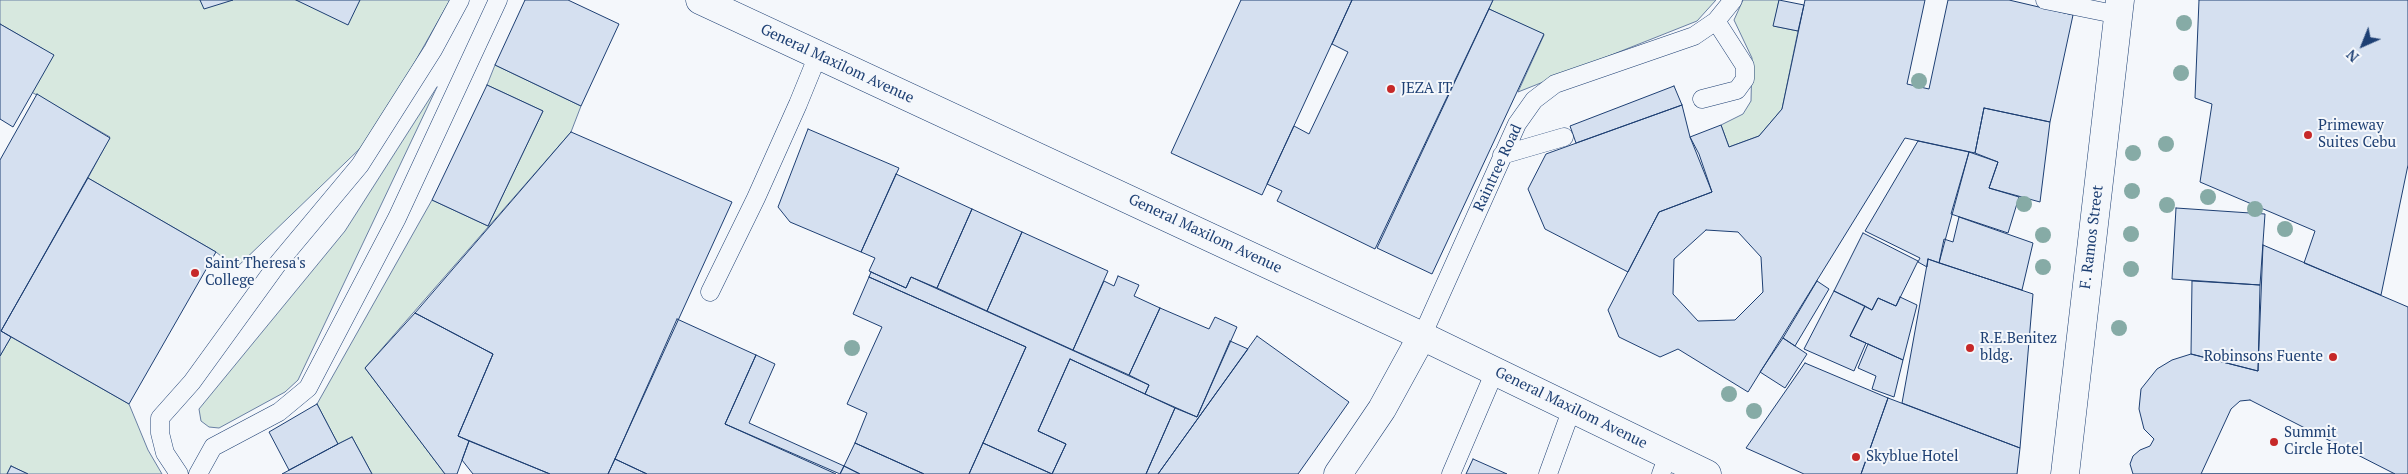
<!DOCTYPE html>
<html>
<head>
<meta charset="utf-8">
<style>
	body { margin:0 }
	#map { position:relative; width:2408px; height:474px; overflow:hidden; background:#f4f7fb; font-family:"PT Serif",serif }
	canvas { display:block }
	.north { position:absolute; left:2338px; top:20px; width:50px; height:50px; -webkit-text-stroke:4px #f4f7fb; paint-order:stroke; rotate:224deg; font-size:14px; font-weight:700; line-height:20px; text-align:center; color:#1d3f73 }
	.north::after { content:''; display:block; margin:auto; width:18px; height:22px; background:#1d3f73; clip-path:polygon(50% 0,100% 100%,50% 72%,0 100%) }
</style>
</head>
<body>
<div id="map">
<canvas width="2408" height="474"></canvas>
<div class="north">N</div>
</div>
<script>
const ctx = document.querySelector('canvas').getContext('2d');
ctx.lineJoin = 'round';
function paint(path, color) { ctx.fillStyle = color; ctx.fill(path, 'evenodd'); }
const poly = rows => new Path2D(rows.map(r => 'M' + r).join(''));
function trace(path, color, width, dash) { ctx.strokeStyle = color; ctx.lineWidth = width; ctx.lineCap = dash ? 'butt' : 'round'; ctx.setLineDash(dash || []); ctx.stroke(path); }
function label(font, color, halo, rows, align = 'center') {
  ctx.font = font + ' "PT Serif",serif'; ctx.lineWidth = 4; ctx.setLineDash([]); ctx.textBaseline = 'middle'; ctx.strokeStyle = halo; ctx.fillStyle = color; for (const [text, x, y, turn = 0] of rows) {
    ctx.save(); ctx.translate(x, y); ctx.rotate((+turn || 0) * Math.PI / 180); ctx.textAlign = isNaN(turn) ? turn : align; if (halo) ctx.strokeText(text, 0, 0); ctx.fillText(text, 0, 0); ctx.restore();
  }
}
const green = poly([
	[0,0,450,0,373,136,236,268,216,252,88,178,110,137,21,86,43,49,0,24,0,0],
	[1493,0,1716,0,1697,21,1518,92,1544,35,1489,9,1493,0],
	[1743,0,1779,0,1774,26,1798,31,1782,109,1759,136,1729,147,1721,125,1743,114,1751,101,1752,58,1734,20,1743,0],
	[495,65,581,106,571,132,365,368,445,474,372,474,352,437,338,444,317,404,432,200,488,226,543,111,487,85,495,65],
	[437,87,298,380,285,392,219,428,209,427,201,421,199,409,345,231,437,87],
	[11,337,129,404,148,450,162,474,28,474,11,466,7,474,0,474,0,356,11,337]
]);
paint(green, '#d7e8df');
trace(green, '#687fa3', 1);
const building = poly([
	[200,0,233,0,204,9,200,0],
	[296,0,360,0,348,25,296,0],
	[525,0,568,0,619,24,581,106,495,65,525,0],
	[1241,0,1352,0,1262,195,1171,153,1241,0],
	[1352,0,1493,0,1375,249,1277,201,1282,191,1267,184,1294,126,1309,134,1348,52,1332,44,1352,0],
	[1779,0,1804,5,1798,31,1773,26,1779,0],
	[1805,0,1925,0,1907,84,1929,89,1948,0,2009,0,2073,15,2050,122,1984,108,1975,153,1905,138,1748,392,1678,349,1660,357,1619,337,1608,310,1659,212,1712,192,1690,137,1721,125,1729,147,1759,136,1782,109,1805,0],
	[2199,0,2408,0,2408,165,2381,295,2304,263,2315,231,2200,182,2212,104,2195,98,2199,0],
	[1489,9,1544,34,1432,274,1377,248,1489,9],
	[0,24,54,55,13,127,0,119,0,24],
	[487,85,543,111,488,226,432,200,487,85],
	[1674,86,1682,105,1576,143,1570,126,1674,86],
	[37,94,110,138,1,331,11,337,0,356,0,160,37,94],
	[1682,105,1690,137,1699,154,1712,192,1659,212,1628,272,1545,229,1528,189,1546,154,1682,105],
	[1984,108,2050,122,2040,202,1989,188,1998,162,1975,153,1984,108],
	[808,129,899,168,861,252,790,222,778,207,808,129],
	[571,132,732,202,608,474,550,474,458,436,493,354,415,313,571,132],
	[1918,141,1969,152,1939,263,1928,259,1927,267,1918,262,1920,258,1865,231,1918,141],
	[1969,152,1998,162,1989,188,2019,197,2008,233,1951,214,1969,152],
	[896,174,972,209,937,288,911,277,906,288,869,271,875,258,861,252,896,174],
	[88,178,216,252,129,404,1,331,88,178],
	[2176,208,2265,214,2260,285,2172,279,2176,208],
	[972,209,1022,232,987,311,937,288,972,209],
	[1959,217,2033,243,2022,290,1939,263,1944,239,1953,242,1959,217],
	[1706,230,1738,232,1761,257,1763,292,1735,320,1698,321,1673,294,1674,259,1706,230],
	[1022,232,1108,271,1073,350,987,311,1022,232],
	[1863,233,1918,261,1896,306,1878,298,1872,310,1834,291,1863,233],
	[2263,245,2408,307,2408,474,2133,474,2130,464,2133,456,2140,450,2150,446,2154,439,2144,429,2139,409,2141,389,2157,369,2172,360,2191,354,2258,371,2263,245],
	[1928,259,2033,294,2020,448,1902,403,1928,259],
	[871,272,906,288,911,277,1149,385,1145,394,1070,359,1038,431,1066,444,1052,474,983,443,1026,347,869,277,871,272],
	[1118,276,1139,285,1134,296,1160,308,1129,375,1073,350,1104,281,1114,286,1118,276],
	[869,277,1026,347,969,474,924,474,855,443,867,413,847,404,882,327,853,314,869,277],
	[1817,281,1829,289,1795,346,1783,338,1817,281],
	[2192,281,2260,285,2258,371,2191,354,2192,281],
	[1834,291,1865,306,1850,336,1866,343,1854,371,1804,349,1834,291],
	[1900,297,1917,305,1903,360,1850,336,1865,306,1872,310,1878,298,1896,306,1900,297],
	[1160,308,1209,329,1215,317,1237,327,1197,417,1145,394,1149,385,1129,375,1160,308],
	[415,313,493,354,458,436,469,441,457,474,445,474,365,368,415,313],
	[677,319,756,355,725,424,836,474,647,474,615,459,677,319],
	[1257,336,1349,402,1298,474,1158,474,1257,336],
	[1783,338,1807,354,1785,388,1760,372,1783,338],
	[1230,341,1248,349,1158,474,1146,474,1175,408,1197,417,1230,341],
	[1868,344,1903,360,1894,397,1872,389,1876,376,1858,368,1868,344],
	[756,355,775,364,749,423,844,466,840,474,725,424,756,355],
	[1070,359,1175,408,1146,474,1052,474,1066,444,1038,431,1070,359],
	[1805,363,1888,398,1861,474,1804,474,1746,448,1805,363],
	[1888,398,2020,448,2017,474,1861,474,1888,398],
	[2250,400,2395,474,2201,474,2231,409,2240,401,2250,400],
	[317,404,338,444,289,470,269,432,317,404],
	[352,437,372,474,282,474,338,444,352,437],
	[469,441,550,474,473,474,462,460,469,441],
	[855,443,924,474,860,474,844,466,855,443],
	[983,443,1052,474,969,474,983,443],
	[615,459,647,474,608,474,615,459],
	[1473,459,1507,474,1466,474,1473,459],
	[11,466,28,474,7,474,11,466],
	[844,466,860,474,840,474,844,466]
]);
paint(building, '#d5e0f0');
trace(building, '#1d3f73', 1);
const lane = poly([
	[2045,0,2119,15],
	[1702,99,1737,90,1745,79,1745,66,1716,21],
	[1502,155,1564,137],
	[710,292,756,198,798,104,818,55],
	[1422,336,1517,124,1534,100,1555,84,1694,36,1716,21,1733,0],
	[179,474,165,453,160,433,160,418,192,382,279,262,360,165,433,50,460,0],
	[198,474,213,447,279,412,308,388,397,218,498,0],
	[1451,474,1495,371],
	[1548,474,1572,408],
	[1661,474,1668,455]
]);
const secondary = poly([
	[700,0,1422,336,1707,474],
	[1338,474,1382,409,1422,336],
	[2065,474,2120,0]
]);
trace(lane, '#1d3f73', 19);
trace(secondary, '#1d3f73', 29);
trace(lane, '#f4f7fb', 18);
trace(secondary, '#f4f7fb', 28);
ctx.fillStyle = '#86aba6';
for (const [x, y] of [
	[2184,23],
	[2181,73],
	[1919,81],
	[2166,144],
	[2133,153],
	[2132,191],
	[2208,197],
	[2024,204],
	[2167,205],
	[2255,209],
	[2285,229],
	[2131,234],
	[2043,235],
	[2043,267],
	[2131,269],
	[2119,328],
	[852,348],
	[1729,394],
	[1754,411]
]) { ctx.beginPath(); ctx.arc(x, y, 8, 0, 2 * Math.PI); ctx.fill(); }
for (const [x, y, r, color] of [
	[1391,89,5,"#c62828"],
	[2308,135,5,"#c62828"],
	[195,273,5,"#c62828"],
	[1970,348,5,"#c62828"],
	[2333,357,5,"#c62828"],
	[2274,442,5,"#c62828"],
	[1856,457,5,"#c62828"]
]) { const dot = new Path2D(); dot.arc(x, y, r, 0, 2 * Math.PI); ctx.fillStyle = color; ctx.fill(dot); trace(dot, '#f4f7fb', 2); }
label('15px', '#1d3f73', '#f4f7fb', [
	["General Maxilom Avenue",837,64,25],
	["Raintree Road",1498,168,-65],
	["General Maxilom Avenue",1205,234,25],
	["F. Ramos Street",2092,237,-83],
	["General Maxilom Avenue",1571,408,26]
]);
label('15px', '#1d3f73', '#f4f7fb', [
	["JEZA IT",1401,89],
	["Primeway",2318,126],
	["Suites Cebu",2318,143],
	["Saint Theresa's",205,264],
	["College",205,281],
	["R.E.Benitez",1980,339],
	["bldg.",1980,356],
	["Robinsons Fuente",2323,357,"right"],
	["Summit",2284,433],
	["Circle Hotel",2284,450],
	["Skyblue Hotel",1866,457]
], 'left');
</script>
</body>
</html>
